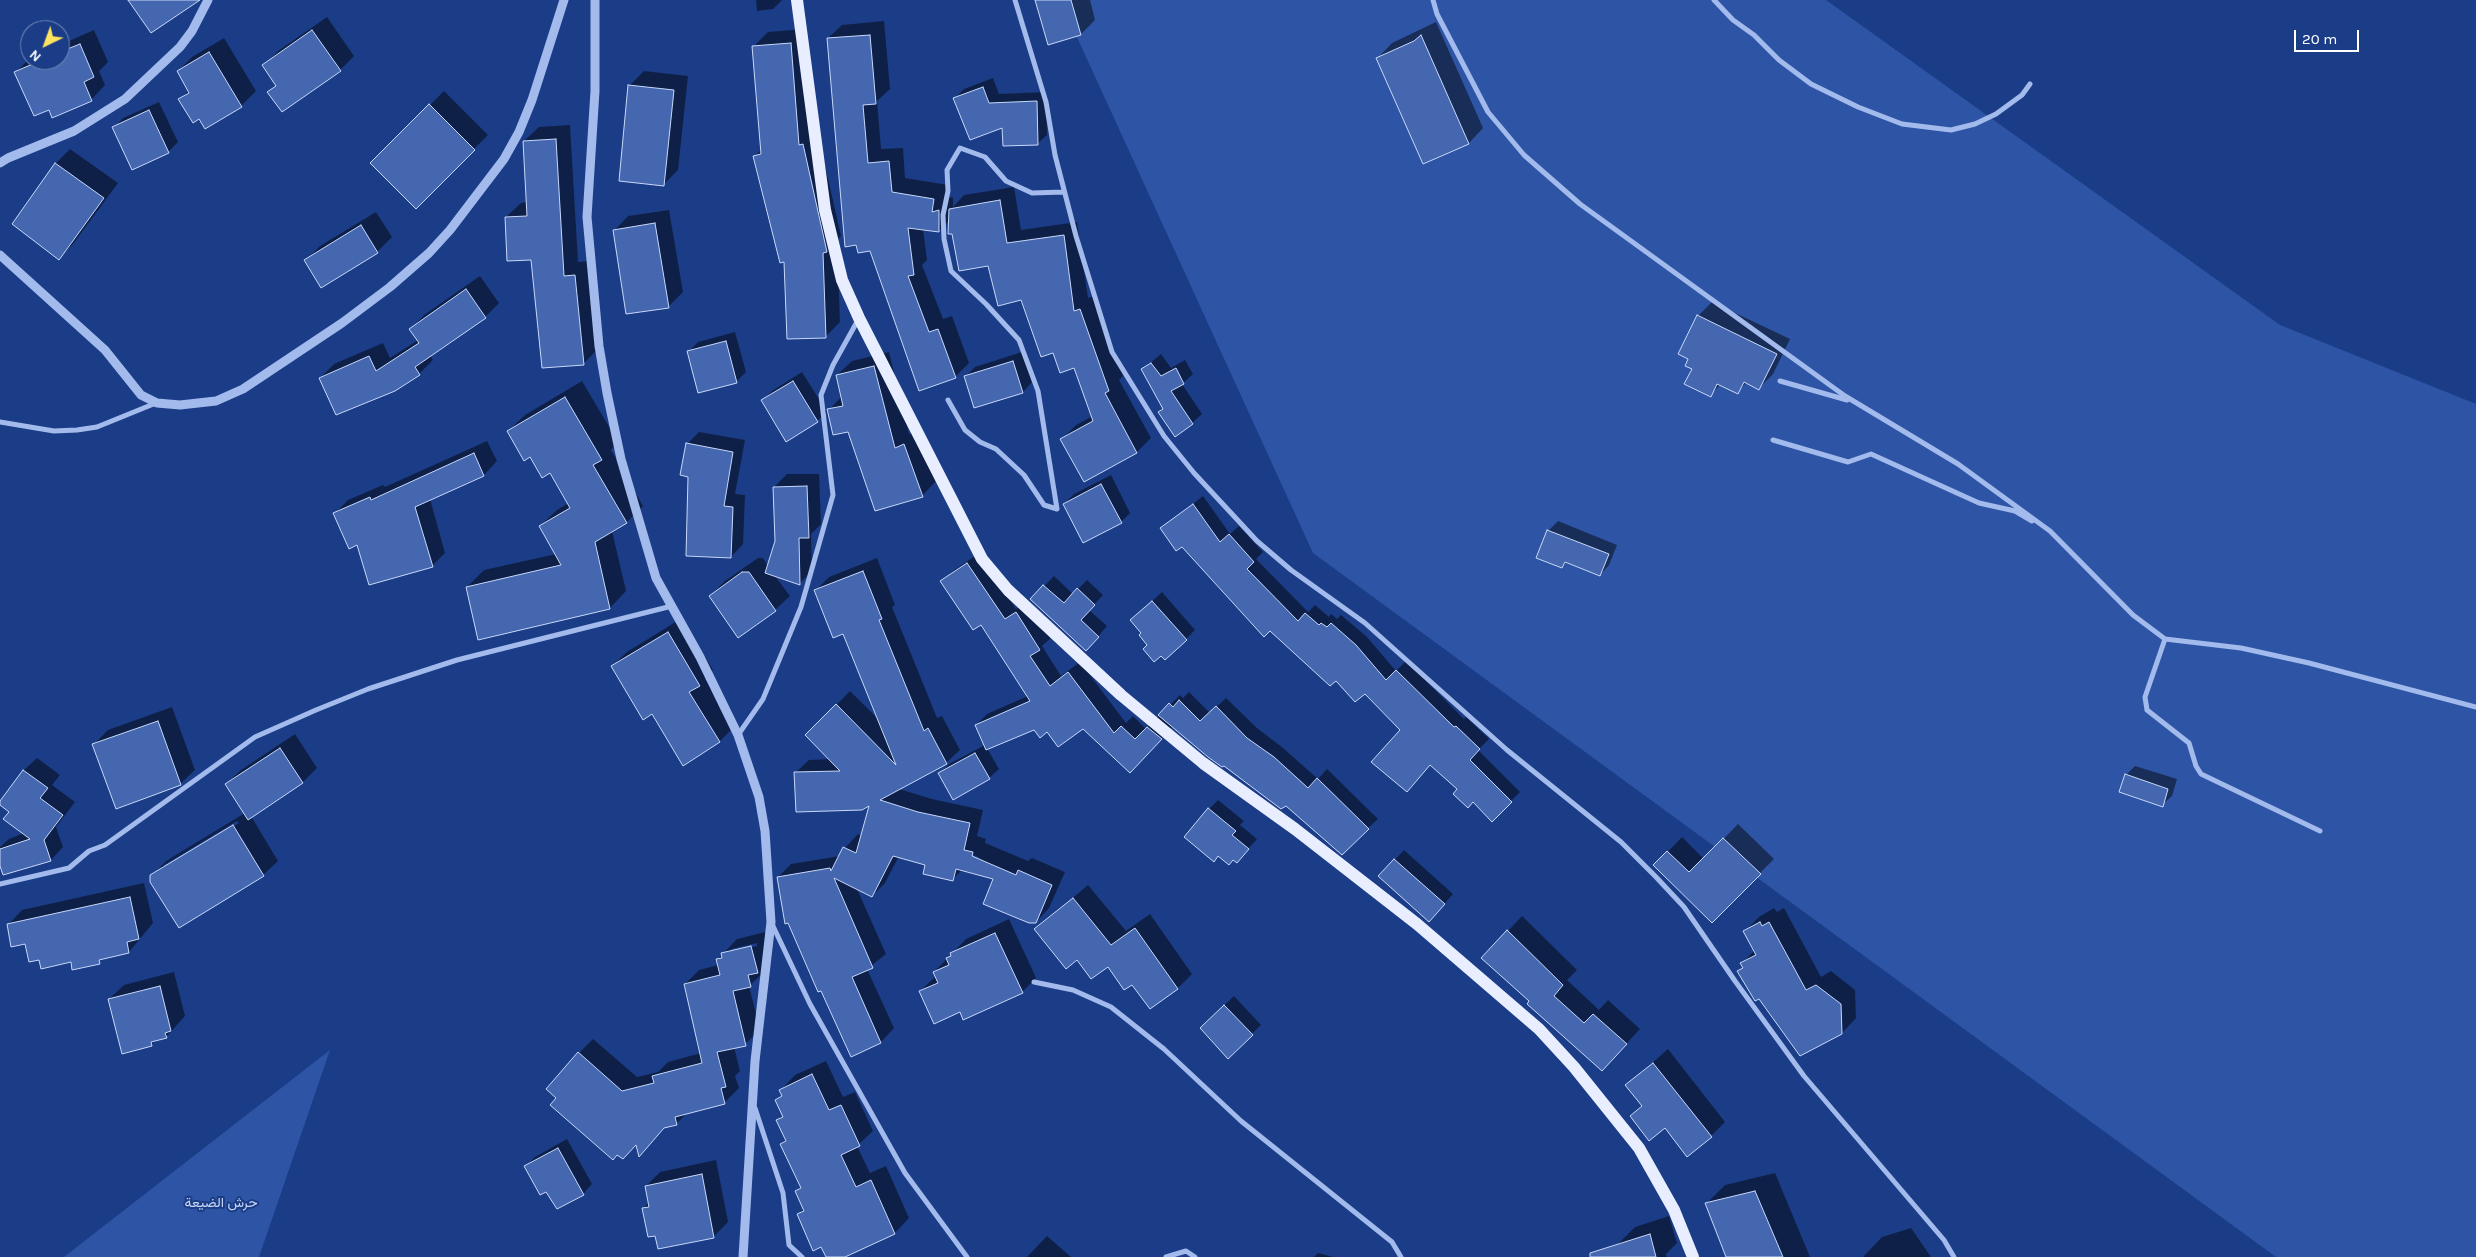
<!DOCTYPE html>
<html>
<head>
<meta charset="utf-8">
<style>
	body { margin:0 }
	#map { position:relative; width:2476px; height:1257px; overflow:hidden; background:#1b3d87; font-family:Karla,sans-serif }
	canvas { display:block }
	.north { position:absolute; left:20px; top:20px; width:50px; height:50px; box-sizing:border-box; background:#1b3d87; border:1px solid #768bb7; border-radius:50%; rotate:222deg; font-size:14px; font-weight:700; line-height:20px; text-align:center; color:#fff }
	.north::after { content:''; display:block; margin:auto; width:18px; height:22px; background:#fde360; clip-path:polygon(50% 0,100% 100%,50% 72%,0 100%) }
	.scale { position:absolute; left:2294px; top:30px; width:65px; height:22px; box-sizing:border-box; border:2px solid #fff; border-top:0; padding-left:6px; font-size:15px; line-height:18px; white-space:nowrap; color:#fff; -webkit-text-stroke:4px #1b3d87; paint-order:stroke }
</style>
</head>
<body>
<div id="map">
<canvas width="2476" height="1257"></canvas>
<div class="north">N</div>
<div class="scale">20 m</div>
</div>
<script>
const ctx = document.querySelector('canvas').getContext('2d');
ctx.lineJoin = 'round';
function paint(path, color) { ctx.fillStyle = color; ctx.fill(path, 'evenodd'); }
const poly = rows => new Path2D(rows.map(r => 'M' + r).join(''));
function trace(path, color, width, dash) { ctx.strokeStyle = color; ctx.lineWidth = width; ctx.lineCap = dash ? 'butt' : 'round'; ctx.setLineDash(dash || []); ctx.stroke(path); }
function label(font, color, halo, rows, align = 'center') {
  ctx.font = font + ' Karla,Vazirmatn,sans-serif'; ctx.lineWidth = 4; ctx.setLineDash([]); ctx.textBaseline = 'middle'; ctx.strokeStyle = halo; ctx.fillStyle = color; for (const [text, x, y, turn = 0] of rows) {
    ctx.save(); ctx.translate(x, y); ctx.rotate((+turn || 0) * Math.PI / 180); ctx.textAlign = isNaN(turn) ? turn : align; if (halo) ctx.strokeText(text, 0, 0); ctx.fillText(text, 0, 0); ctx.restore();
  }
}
paint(poly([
	[1060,0,1826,0,2280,325,2476,404,2476,1257,2276,1257,1313,553],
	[330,1050,259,1257,64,1257]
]), '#2e55a5');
paint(poly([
	[756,0,782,0,773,9,757,11],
	[1037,0,1090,0,1095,20,1081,34,1049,43],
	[327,17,354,56,340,70,269,92,277,84,263,66,278,51],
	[884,21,890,89,877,101,881,149,903,148,905,178,948,185,946,198,953,197,953,207,964,195,1014,187,1021,230,1077,222,1088,298,1094,296,1123,376,1119,380,1151,438,1137,452,1062,439,1076,425,1093,416,1075,366,1054,351,1022,299,950,220,939,231,923,229,927,260,922,265,943,319,952,316,969,363,955,377,920,389,828,38,842,25],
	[1436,22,1483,128,1469,143,1424,162,1378,58,1392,43],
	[805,29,817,130,841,236,837,240,840,322,826,336,788,338,785,261,754,157,762,149,754,46,768,32],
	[94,30,108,62,99,71,105,85,91,100,49,108,16,72,30,58,30,60,60,60,60,45],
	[224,38,256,91,241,106,205,127,200,118,180,99,189,90,178,71,192,57],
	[644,71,688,76,678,170,664,184,629,86],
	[993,78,999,94,1046,92,1047,135,1037,144,955,98,964,89],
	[444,91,488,135,416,207,372,163],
	[159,102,178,142,168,152,133,168,114,128,123,118],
	[570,125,578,262,589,261,598,349,583,364,532,258,506,217,521,203,528,202,524,141,539,127],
	[70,149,118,183,73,244,59,258,14,224,56,163],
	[669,210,683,292,668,307,614,231,628,216],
	[376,212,392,237,377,252,306,260,320,246],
	[480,276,499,303,485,317,430,355,433,360,419,374,394,390,320,378,334,364,383,343,390,358,418,340,411,329,424,315],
	[1712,302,1790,339,1773,374,1759,388,1747,382,1737,392,1721,384,1710,395,1693,368,1689,359,1698,316],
	[735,332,746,372,737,381,699,391,688,352,698,342],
	[889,352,909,434,919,431,936,481,922,496,829,410,842,396,837,375,852,361],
	[1022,352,1032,382,1023,392,975,407,965,377,975,367],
	[1161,354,1171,368,1185,360,1193,374,1182,384,1202,414,1192,423,1164,408,1143,369],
	[802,372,827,412,817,421,762,401,772,391],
	[582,381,618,442,611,450,643,506,627,522,612,531,626,591,610,608,467,587,484,570,556,554,540,526,557,510,569,503,550,471,530,456,508,431,525,415],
	[699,432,745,440,735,494,745,495,743,544,731,557,690,476,687,444],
	[487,441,497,461,484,475,430,499,445,553,432,566,358,543,335,513,348,500,383,485,385,487],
	[787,474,819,474,821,524,811,534,812,571,800,583,775,576,790,596,775,610,710,596,725,581,758,558,763,558,768,566,776,541,774,487],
	[1111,475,1130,513,1121,522,1064,504,1074,494],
	[1203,496,1230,534,1239,526,1263,552,1256,559,1308,612,1315,605,1329,617,1331,614,1337,619,1341,615,1366,636,1396,671,1406,661,1464,719,1466,717,1489,739,1478,750,1520,792,1492,820,1459,789,1365,692,1336,679,1162,528],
	[1558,521,1617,545,1609,565,1600,575,1567,562,1562,567,1548,531],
	[979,553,1016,609,1027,602,1051,638,1042,646,1061,676,1080,662,1126,723,1133,716,1146,729,1180,695,1183,698,1189,692,1210,713,1226,698,1257,728,1283,748,1318,779,1327,769,1378,819,1368,828,1287,804,1173,726,1141,761,1083,727,1047,730,1034,728,987,748,999,769,989,778,940,773,949,764,985,745,976,725,987,714,1028,696,981,623,942,582,953,571],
	[877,558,895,605,892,607,937,718,942,716,960,750,946,763,899,789,932,799,983,810,977,836,986,839,985,843,1028,861,1032,858,1065,872,1049,908,1036,922,995,879,962,870,953,879,927,864,899,856,885,883,872,896,857,889,886,954,867,969,894,1028,881,1042,852,1055,778,877,791,864,840,856,845,848,858,834,862,836,871,803,795,773,809,760,830,759,807,735,850,691,880,721,844,633,816,590,829,577],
	[967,852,980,858,973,858],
	[1054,576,1073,594,1087,580,1103,595,1089,610,1107,626,1095,640,1032,599],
	[1162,592,1195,630,1186,639,1149,645,1143,633,1141,611],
	[682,618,713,670,705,679,734,727,720,741,684,764,652,712,612,666,627,652],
	[172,707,195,770,180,784,94,744,108,730],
	[295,734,317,768,303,782,251,816,278,861,263,875,152,876,166,861,245,813,226,784,241,770],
	[237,821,239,823,164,868,164,865],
	[37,758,60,775,52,785,75,802,56,827,63,847,51,860,4,873,0,862,0,847,9,839,24,833,11,811,0,803,24,770],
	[2135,766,2177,779,2172,796,2162,805,2126,775],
	[1218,800,1244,821,1240,825,1257,839,1237,861,1209,809],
	[1738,824,1774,859,1712,921,1655,865,1682,837,1704,859],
	[1404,850,1453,894,1438,911,1380,876],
	[144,883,153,923,129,952,104,958,99,962,40,958,8,925,22,910],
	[1088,885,1126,931,1150,914,1192,974,1178,988,1133,983,1109,965,1077,958,1036,929],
	[1774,908,1777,912,1784,908,1821,977,1831,971,1855,990,1856,1018,1842,1033,1739,971,1744,966,1742,963,1755,950,1744,932,1759,917],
	[1522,916,1577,970,1567,980,1599,1010,1608,1000,1640,1029,1616,1055,1531,1001,1508,931],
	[1009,919,1036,978,1022,992,960,1011,920,991,936,976,934,972,966,939],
	[765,932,772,957,763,965,765,971,749,986,760,1030,745,1044,734,1047,740,1071,735,1076,739,1088,724,1103,688,1112,676,1124,665,1127,640,1154,637,1143,558,1097,579,1053,593,1039,637,1077,658,1072,668,1062,701,1053,685,984,699,970,718,965,717,960,737,939],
	[757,943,757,946,731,952,731,949],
	[174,972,185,1016,166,1037,157,1039,151,1045,109,999,124,985],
	[1234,996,1261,1025,1228,1057,1201,1028],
	[1668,1049,1725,1122,1711,1136,1665,1126,1631,1116,1643,1104,1627,1085],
	[826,1061,843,1097,855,1092,873,1131,857,1146,870,1173,886,1166,909,1218,895,1233,842,1257,827,1257,822,1245,798,1215,804,1208,796,1191,801,1186,781,1144,786,1139,777,1121,784,1114,777,1100,783,1094,781,1090,795,1075],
	[567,1139,592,1184,583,1194,547,1190,525,1167,535,1157],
	[716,1160,728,1222,714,1236,659,1248,656,1234,643,1208,649,1203,646,1186,660,1172],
	[1775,1173,1810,1257,1727,1257,1706,1204,1725,1185],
	[1669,1216,1677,1243,1666,1254,1667,1257,1605,1257,1635,1227],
	[1911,1228,1931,1257,1863,1257,1882,1237],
	[1047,1236,1071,1257,1027,1257],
	[1318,1253,1333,1257,1314,1257]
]), '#0007');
const building = poly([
	[128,0,200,0,151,33,128,0],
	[1035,0,1071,0,1081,35,1048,45,1035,0],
	[312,30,341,71,282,112,267,92,276,86,262,65,312,30],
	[870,35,876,104,863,105,868,163,889,161,892,192,934,199,932,212,939,210,939,232,908,228,914,275,908,276,929,332,938,329,956,378,919,391,870,251,858,253,856,245,845,247,827,38,870,35],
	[1421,35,1469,144,1423,164,1376,58,1414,41,1421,35],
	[791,43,799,145,803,144,827,252,823,253,826,338,787,339,784,262,780,263,753,156,761,154,752,46,791,43],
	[80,44,94,77,84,82,92,101,52,118,49,110,34,116,14,72,42,60,60,60,60,52,80,44],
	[209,52,242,107,205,129,199,119,193,123,178,99,189,93,177,71,209,52],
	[628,85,674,90,664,186,619,181,628,85],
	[983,87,989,103,1037,101,1038,145,1003,146,1002,128,970,140,953,98,983,87],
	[429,104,475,150,416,209,370,163,429,104],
	[149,110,169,153,132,170,112,127,149,110],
	[556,139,564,276,575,275,584,365,542,368,531,260,507,261,505,217,527,216,523,141,556,139],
	[55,163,104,198,59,260,12,224,55,163],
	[1000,200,1007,243,1064,235,1074,311,1080,309,1109,391,1105,393,1137,453,1084,482,1060,439,1093,421,1074,368,1060,373,1053,353,1041,357,1021,300,998,306,988,266,959,271,952,234,948,234,949,209,1000,200],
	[655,223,669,308,626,314,613,230,655,223],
	[361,225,378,253,321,288,304,260,361,225],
	[466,289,486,318,415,367,420,375,395,391,336,415,319,378,369,356,376,371,419,343,409,329,466,289],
	[1697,315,1777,354,1759,390,1744,382,1738,394,1717,384,1711,397,1684,384,1692,369,1685,366,1688,359,1678,354,1697,315],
	[726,341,737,383,698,393,687,351,726,341],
	[1013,361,1023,393,974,408,964,376,1013,361],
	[1151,363,1161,376,1176,368,1184,384,1171,391,1193,424,1175,437,1158,412,1163,409,1141,369,1151,363],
	[874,366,895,448,904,444,923,497,875,511,848,432,833,435,827,409,843,406,836,375,874,366],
	[793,381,818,422,786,442,761,400,793,381],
	[565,397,602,460,593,465,627,523,595,542,610,609,478,640,466,587,561,565,539,526,570,508,550,473,542,478,530,457,524,461,507,431,565,397],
	[686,443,733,452,724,506,733,507,731,558,686,556,688,477,680,475,686,443],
	[474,453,484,476,415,507,433,567,369,585,357,545,349,549,333,513,370,497,371,500,474,453],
	[1101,484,1122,523,1083,543,1063,504,1101,484],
	[807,486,809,538,799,538,800,585,765,573,775,541,773,487,807,486],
	[1193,504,1220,542,1229,534,1254,562,1247,569,1298,621,1305,613,1319,625,1321,623,1327,627,1331,623,1356,645,1386,680,1396,670,1454,727,1456,726,1480,749,1470,760,1512,802,1492,822,1473,802,1468,808,1453,794,1457,789,1430,765,1407,792,1371,762,1400,730,1365,694,1355,702,1336,681,1330,686,1270,631,1264,637,1182,547,1176,551,1160,528,1193,504],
	[1547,530,1609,554,1600,576,1565,562,1562,568,1536,558,1547,530],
	[967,563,1005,619,1016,612,1040,650,1030,656,1050,686,1068,672,1114,733,1121,726,1135,739,1147,727,1162,739,1130,773,1083,729,1058,747,1047,732,1040,738,1034,730,986,750,975,725,1030,701,981,625,973,630,940,581,967,563],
	[863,571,882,619,879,620,924,731,928,728,947,764,880,800,918,812,970,823,964,850,973,852,972,856,1016,875,1018,870,1052,885,1036,923,1029,923,983,904,993,879,956,869,953,881,923,874,925,865,893,856,872,897,834,878,873,968,852,977,881,1043,851,1057,821,991,818,992,788,923,785,924,777,877,830,868,831,871,843,847,856,853,869,806,862,810,796,812,794,772,840,771,805,735,836,704,896,765,843,634,833,638,814,590,863,571],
	[742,572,749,572,776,611,738,638,709,596,742,572],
	[1043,585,1064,603,1077,588,1095,605,1081,620,1099,637,1086,651,1030,599,1043,585],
	[1152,601,1187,640,1165,660,1161,656,1154,662,1143,649,1147,645,1139,635,1141,633,1130,620,1152,601],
	[668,632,700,686,689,692,720,742,683,766,652,714,643,720,611,666,668,632],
	[1179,700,1200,721,1216,706,1247,738,1274,757,1308,788,1317,778,1369,829,1342,855,1286,806,1281,809,1224,766,1222,767,1208,757,1158,715,1169,703,1173,707,1179,700],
	[158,721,181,785,116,809,92,744,158,721],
	[280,748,303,783,248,820,225,784,280,748],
	[975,753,990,779,953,800,938,773,975,753],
	[23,770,48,788,40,798,63,815,44,840,51,861,3,875,0,866,0,849,30,839,3,819,9,812,0,805,0,801,23,770],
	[2125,774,2168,789,2163,807,2119,792,2125,774],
	[1208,808,1236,831,1232,835,1249,849,1237,863,1233,860,1229,865,1218,856,1214,862,1184,837,1208,808],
	[233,825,264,876,179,928,150,882,150,875,233,825],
	[1723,838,1761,874,1712,923,1653,865,1667,851,1689,872,1723,838],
	[1394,859,1445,904,1429,922,1378,876,1394,859],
	[130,897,139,939,127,942,129,953,99,960,100,964,72,970,71,962,41,969,39,960,29,962,25,944,11,947,7,924,130,897],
	[1073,898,1111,945,1135,928,1178,989,1150,1009,1132,985,1124,990,1108,967,1091,979,1077,960,1066,969,1034,929,1073,898],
	[1760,922,1762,926,1769,922,1806,990,1816,985,1841,1004,1842,1034,1800,1056,1759,999,1755,1001,1737,971,1743,968,1740,963,1756,955,1743,931,1760,922],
	[1507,930,1563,985,1554,996,1584,1023,1593,1014,1627,1044,1602,1071,1527,1004,1529,1001,1481,958,1507,930],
	[995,933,1023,993,963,1020,960,1012,934,1024,919,991,938,983,933,972,949,965,946,958,951,956,950,953,995,933],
	[751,946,758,973,748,975,751,987,733,991,746,1046,717,1052,726,1087,721,1088,725,1104,675,1117,677,1125,664,1128,639,1157,636,1145,623,1159,617,1155,613,1160,550,1105,556,1098,546,1089,578,1052,622,1091,654,1083,652,1076,702,1063,684,984,720,975,716,959,722,958,721,953,751,946],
	[160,986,171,1031,165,1033,167,1038,151,1042,152,1046,122,1054,108,999,160,986],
	[1224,1005,1253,1035,1228,1059,1200,1028,1224,1005],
	[1653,1063,1712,1137,1687,1157,1665,1128,1649,1141,1630,1116,1642,1106,1625,1085,1653,1063],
	[812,1074,829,1110,841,1105,860,1146,841,1155,856,1187,871,1180,895,1234,845,1257,826,1257,821,1247,813,1251,797,1214,804,1211,795,1191,801,1188,780,1144,786,1141,776,1120,783,1117,775,1100,782,1096,779,1090,812,1074],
	[558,1148,584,1195,557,1209,546,1192,540,1195,524,1166,558,1148],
	[702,1174,714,1238,658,1249,655,1236,648,1237,642,1208,649,1207,645,1186,702,1174],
	[1755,1191,1783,1257,1726,1257,1705,1203,1755,1191],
	[1650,1234,1656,1257,1590,1257,1590,1253,1650,1234]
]);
paint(building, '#4467b0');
trace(building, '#c8d8f9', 1);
trace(poly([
	[1015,0,1046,102,1055,155,1076,236,1112,352,1164,436,1194,473,1257,541,1291,570,1365,623,1507,750,1621,842,1656,877,1684,907,1735,981,1804,1076,1944,1240,1954,1257],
	[1433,0,1437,14,1488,112,1524,155,1580,204,1845,396,1958,464,2050,531,2133,615,2165,639,2241,648,2309,663,2476,707],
	[1714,0,1733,20,1754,35,1779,60,1811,84,1858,107,1902,124,1951,130,1975,124,1996,114,2022,95,2030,84],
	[1780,381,1847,400],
	[948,400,965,430,980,442,996,449,1024,475,1044,505,1057,509,1038,391,1019,340,986,304,951,271,944,239,943,215,948,191,947,170,960,148,985,157,1006,181,1032,193,1064,192],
	[0,422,54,431,77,430,97,427,156,403],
	[1773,440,1848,462,1871,454,1979,503,2015,511,2032,521],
	[2165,639,2145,697,2147,710,2189,743,2196,766,2201,774,2320,831],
	[738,735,763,699,801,607,833,495,821,395,833,365,858,320],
	[0,884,69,868,89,851,105,845,255,737,316,710,368,689,457,660,672,606],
	[772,924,810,1004,905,1173,967,1257],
	[1034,982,1073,990,1111,1007,1164,1049,1241,1121,1392,1242,1401,1257],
	[755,1108,783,1193,789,1245,802,1257],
	[1166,1257,1186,1251,1195,1257]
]), '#a3bbec', 5);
trace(poly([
	[595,0,595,91,587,217,599,346,607,393,621,459,656,578,700,657,738,735,759,797,765,831,771,922,755,1061,743,1257],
	[0,163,8,158,74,131,125,99,180,47,192,31,208,0],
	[0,255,105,350,141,395,157,403,180,405,216,401,243,389,342,323,390,287,429,253,450,230,504,159,519,132,532,100,564,0]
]), '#a3bbec', 9);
trace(poly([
	[797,0,825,210,842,280,859,318,982,559,1008,590,1121,695,1203,763,1295,829,1417,924,1539,1029,1574,1067,1639,1148,1674,1210,1693,1257]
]), '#e8eeff', 12);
label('14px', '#c8d8f9', '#1b3d87', [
	["حرش الضيعة",221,1203]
]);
</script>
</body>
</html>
